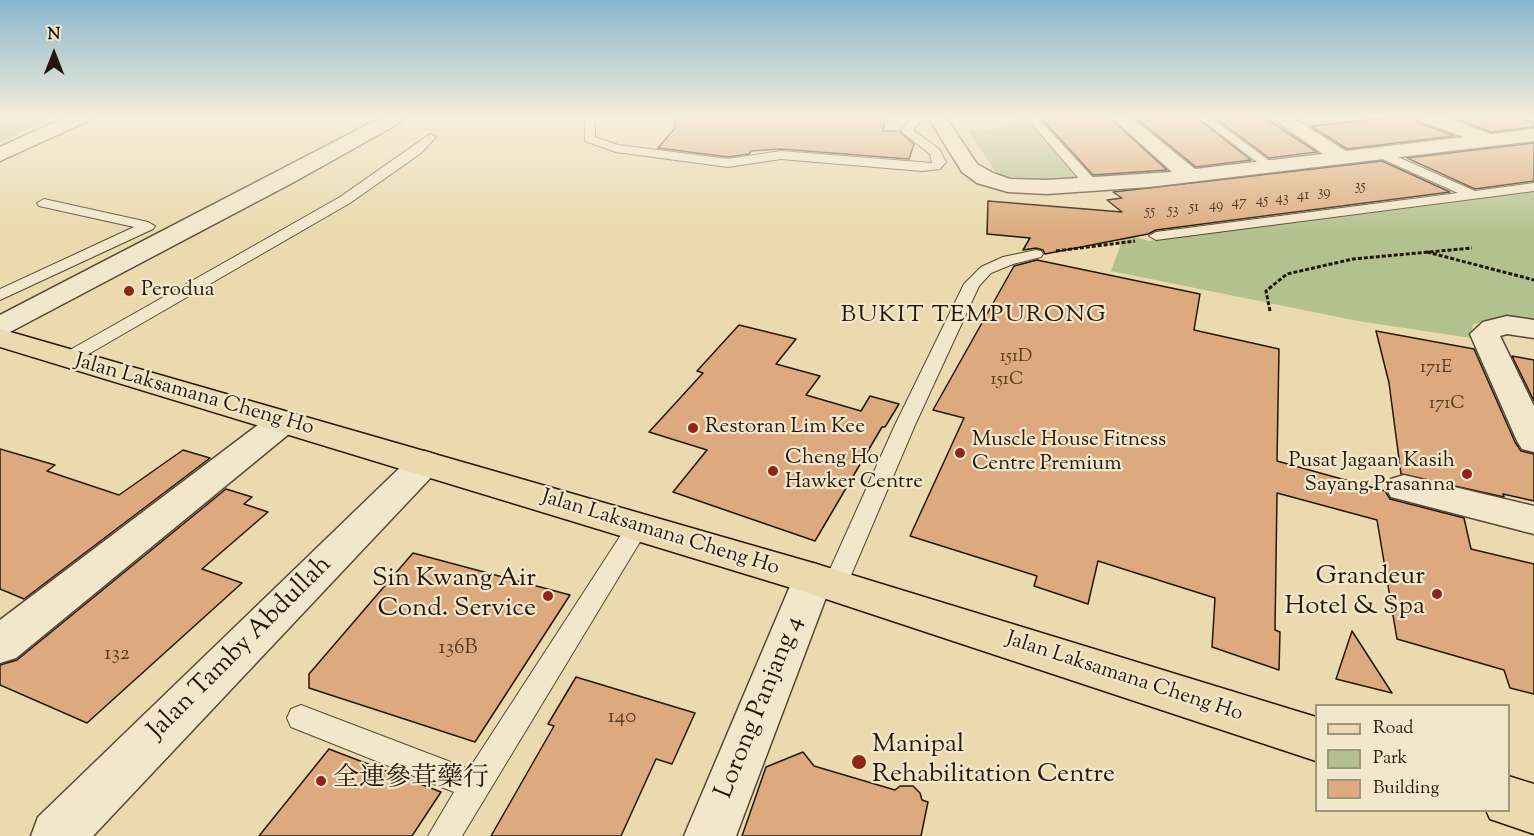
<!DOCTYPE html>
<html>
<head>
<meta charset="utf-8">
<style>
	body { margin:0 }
	#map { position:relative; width:1534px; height:836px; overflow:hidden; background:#ebdaaf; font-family:"Sorts Mill Goudy",serif }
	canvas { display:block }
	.legend { position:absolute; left:1315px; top:704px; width:195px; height:108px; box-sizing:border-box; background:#f2e7cb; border:2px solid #a0947e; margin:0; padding:8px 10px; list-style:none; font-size:18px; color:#25170b }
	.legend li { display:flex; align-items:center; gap:12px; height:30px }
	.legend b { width:30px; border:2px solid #a0947e }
	.north { position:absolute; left:24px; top:24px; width:60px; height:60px; -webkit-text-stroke:4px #f2e7cb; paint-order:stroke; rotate:0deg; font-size:16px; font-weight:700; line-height:24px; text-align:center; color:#25170b }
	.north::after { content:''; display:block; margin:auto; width:21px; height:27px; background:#25170b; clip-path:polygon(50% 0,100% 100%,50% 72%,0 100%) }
</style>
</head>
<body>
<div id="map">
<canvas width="1534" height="836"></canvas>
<ul class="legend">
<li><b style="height:8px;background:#ebdaaf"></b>Road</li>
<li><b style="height:16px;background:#b2c18f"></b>Park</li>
<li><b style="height:16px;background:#dcaa7e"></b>Building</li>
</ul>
<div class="north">N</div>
</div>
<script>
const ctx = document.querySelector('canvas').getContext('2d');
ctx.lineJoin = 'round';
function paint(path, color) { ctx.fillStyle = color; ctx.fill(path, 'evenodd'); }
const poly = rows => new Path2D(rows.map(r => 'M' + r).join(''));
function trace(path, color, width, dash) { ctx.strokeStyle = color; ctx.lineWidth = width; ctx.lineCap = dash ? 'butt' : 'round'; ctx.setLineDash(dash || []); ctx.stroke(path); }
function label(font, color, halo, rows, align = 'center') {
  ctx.font = font + ' "Sorts Mill Goudy","Noto Serif SC",serif'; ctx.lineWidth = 4.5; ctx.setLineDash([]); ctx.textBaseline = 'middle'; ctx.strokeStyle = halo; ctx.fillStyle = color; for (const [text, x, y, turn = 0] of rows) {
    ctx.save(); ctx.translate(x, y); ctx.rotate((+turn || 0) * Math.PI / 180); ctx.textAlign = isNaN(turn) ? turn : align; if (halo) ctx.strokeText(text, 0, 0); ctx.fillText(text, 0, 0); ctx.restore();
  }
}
paint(poly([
	[0,117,53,117,0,142],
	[1012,117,1024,117,1078,180,1034,181,1013,180,998,175,968,131,989,130,1013,124,1014,119],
	[1534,191,1534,323,1503,319,1473,324,1471,338,1358,321,1111,271,1120,247,1121,233,1149,241]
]), '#b2c18f');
const building = poly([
	[675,117,886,117,883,131,899,131,914,144,909,159,781,149,751,151,749,154,728,157,658,148,675,128,675,117],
	[1040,117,1109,117,1167,170,1093,175,1040,117],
	[1135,117,1196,117,1251,160,1196,167,1135,117],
	[1214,117,1263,117,1317,152,1269,158,1214,117],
	[1396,117,1416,117,1419,123,1454,136,1347,149,1311,126,1396,117],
	[1452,117,1523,117,1525,121,1534,123,1534,127,1491,132,1452,117],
	[1534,143,1534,181,1475,189,1407,158,1534,143],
	[1382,161,1450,192,1156,230,1148,234,1045,254,1043,250,1036,248,1023,250,1030,238,987,234,988,201,1122,212,1107,200,1122,198,1113,192,1382,161],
	[1037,260,1200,294,1194,330,1279,349,1277,461,1385,491,1390,499,1464,518,1471,549,1534,564,1534,694,1510,688,1504,670,1397,639,1377,520,1277,493,1275,630,1280,632,1279,670,1212,647,1215,598,1098,561,1088,604,1034,586,1037,576,910,536,964,418,933,410,1014,266,1037,260],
	[739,325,796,339,776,364,820,376,806,395,861,411,870,396,899,404,885,427,882,427,815,541,673,492,707,450,649,432,703,373,697,371,739,325],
	[1376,331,1474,349,1515,442,1521,451,1534,454,1534,501,1503,494,1504,497,1401,474,1389,383,1376,331],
	[1512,356,1534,360,1534,401,1512,356],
	[0,449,55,465,47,471,119,495,183,450,210,458,24,599,0,589,0,449],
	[226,489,252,497,244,504,268,512,202,569,242,583,87,723,0,685,0,665,17,660,226,489],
	[413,553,570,595,475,742,309,688,309,674,413,553],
	[1352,631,1392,693,1336,679,1352,631],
	[576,677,695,713,672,764,656,759,621,836,491,836,554,726,548,724,576,677],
	[329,749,441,792,412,836,259,836,329,749],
	[803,752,814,766,895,790,900,786,913,786,920,793,922,800,928,802,921,836,742,836,766,767,803,752]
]);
paint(building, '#dcaa7e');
trace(building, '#25170b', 1.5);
const service = poly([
	[585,117,595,117,595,137,618,145,728,159,781,151,932,163,930,154,901,131,908,122,908,117,919,117,920,122,913,130,939,149,946,162,940,169,922,171,781,159,728,167,616,152,585,141,585,117],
	[1026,117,1037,117,1096,181,1097,184,1096,187,1086,187,1026,117],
	[1198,117,1210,117,1279,168,1273,172,1269,171,1198,117],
	[1525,117,1534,117,1534,121,1526,119,1525,117],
	[430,134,436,137,421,153,350,203,73,363,67,364,61,363,58,359,61,355,340,197,430,134],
	[1382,150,1475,191,1534,183,1534,191,1156,240,1149,236,1156,232,1458,193,1378,157,1376,154,1382,150],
	[44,199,148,222,155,226,153,229,0,300,0,289,134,227,39,206,37,203,44,199],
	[1036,250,1041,251,1043,254,1041,257,1013,264,991,273,979,286,915,425,846,587,843,594,834,597,825,594,822,587,895,425,964,284,981,267,1003,257,1036,250],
	[638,519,646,521,649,527,462,836,428,836,454,792,291,727,287,718,291,709,301,705,469,769,630,521,638,519]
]);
const minor = poly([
	[382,117,405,117,403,121,294,182,10,332,0,335,0,315,382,117],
	[928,117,946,117,977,164,993,173,1010,179,1047,180,1172,172,1111,117,1131,117,1195,169,1323,154,1270,117,1292,117,1346,151,1464,137,1420,121,1418,117,1445,117,1491,134,1534,129,1534,141,1149,187,1047,194,1008,192,977,183,962,172,928,117],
	[1507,316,1534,320,1534,338,1507,334,1500,336,1534,406,1534,452,1522,449,1517,441,1470,334,1483,322,1507,316],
	[283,411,295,415,300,422,295,429,16,658,0,663,0,620,271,415,283,411],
	[1404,475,1534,506,1534,534,1391,497,1386,488,1391,479,1404,475],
	[813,563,827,568,833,579,736,836,684,836,793,579,799,568,813,563]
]);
const tertiary = poly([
	[66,117,90,117,88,121,0,161,0,147,66,117],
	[425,451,437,455,443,463,437,471,93,836,31,836,38,817,413,455,425,451]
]);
const primary = poly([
	[0,329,813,563,1316,717,1316,761,808,593,0,347,0,329],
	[1508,776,1534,784,1534,834,1490,819,1486,810,1508,810,1508,776]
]);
trace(service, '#564834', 2);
trace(minor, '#564834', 3);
trace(tertiary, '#564834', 3);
trace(primary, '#25170b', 3);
trace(poly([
	[1056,251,1135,241],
	[1427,252,1534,280],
	[1270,311,1266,291,1287,274,1353,259,1472,248]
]), '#25170b', 3, [4, 2]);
paint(service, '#f2e7cb');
paint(minor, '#f2e7cb');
paint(tertiary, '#f2e7cb');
paint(primary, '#ebdaaf');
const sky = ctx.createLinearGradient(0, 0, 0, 234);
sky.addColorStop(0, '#89b7cd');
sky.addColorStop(0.5, '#f6eedb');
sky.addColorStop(1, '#f6eedb00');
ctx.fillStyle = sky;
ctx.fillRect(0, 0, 1534, 234);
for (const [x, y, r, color] of [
	[129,291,6,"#8f2418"],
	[693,428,6,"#8f2418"],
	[960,453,6,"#8f2418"],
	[773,471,6,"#8f2418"],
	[1467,474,6,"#8f2418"],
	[1437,594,6,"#8f2418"],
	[548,596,6,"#8f2418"],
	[859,762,8,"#8f2418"],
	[321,781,6,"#8f2418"]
]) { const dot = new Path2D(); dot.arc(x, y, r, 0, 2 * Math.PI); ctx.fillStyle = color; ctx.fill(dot); trace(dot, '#f2e7cb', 2); }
label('15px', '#533c28', null, [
	["35",1360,187],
	["39",1324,193],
	["41",1303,196],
	["43",1282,199],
	["45",1262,201],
	["47",1239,203],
	["49",1216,206],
	["51",1194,208],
	["53",1173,211],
	["55",1150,212]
]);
label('18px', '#533c28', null, [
	["151D",1016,358],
	["171E",1436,369],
	["151C",1007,381],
	["171C",1447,405]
]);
label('21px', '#25170b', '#f2e7cb', [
	["Perodua",141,291],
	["Restoran Lim Kee",705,428],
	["Muscle House Fitness",972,441],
	["Centre Premium",972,465],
	["Cheng Ho",785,459],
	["Hawker Centre",785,483],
	["Pusat Jagaan Kasih",1455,462,"right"],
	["Sayang Prasanna",1455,486,"right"]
], 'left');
label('21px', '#25170b', '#f2e7cb', [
	["Jalan Laksamana Cheng Ho",194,396,16],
	["Jalan Laksamana Cheng Ho",660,534,17],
	["Jalan Laksamana Cheng Ho",1124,678,18]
]);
label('21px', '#533c28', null, [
	["136B",458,649],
	["132",117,655],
	["140",622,718]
]);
ctx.letterSpacing = '1.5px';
label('24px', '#25170b', '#f2e7cb', [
	["BUKIT TEMPURONG",974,317]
]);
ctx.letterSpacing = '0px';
label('26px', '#25170b', '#f2e7cb', [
	["Grandeur",1425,579],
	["Hotel & Spa",1425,609],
	["Sin Kwang Air",536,581],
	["Cond. Service",536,611],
	["Manipal",872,747,"left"],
	["Rehabilitation Centre",872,777,"left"],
	["全連參茸藥行",333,781,"left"]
], 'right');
label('26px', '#25170b', '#f2e7cb', [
	["Jalan Tamby Abdullah",241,649,-45],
	["Lorong Panjang 4",761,708,-68]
]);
</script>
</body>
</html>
